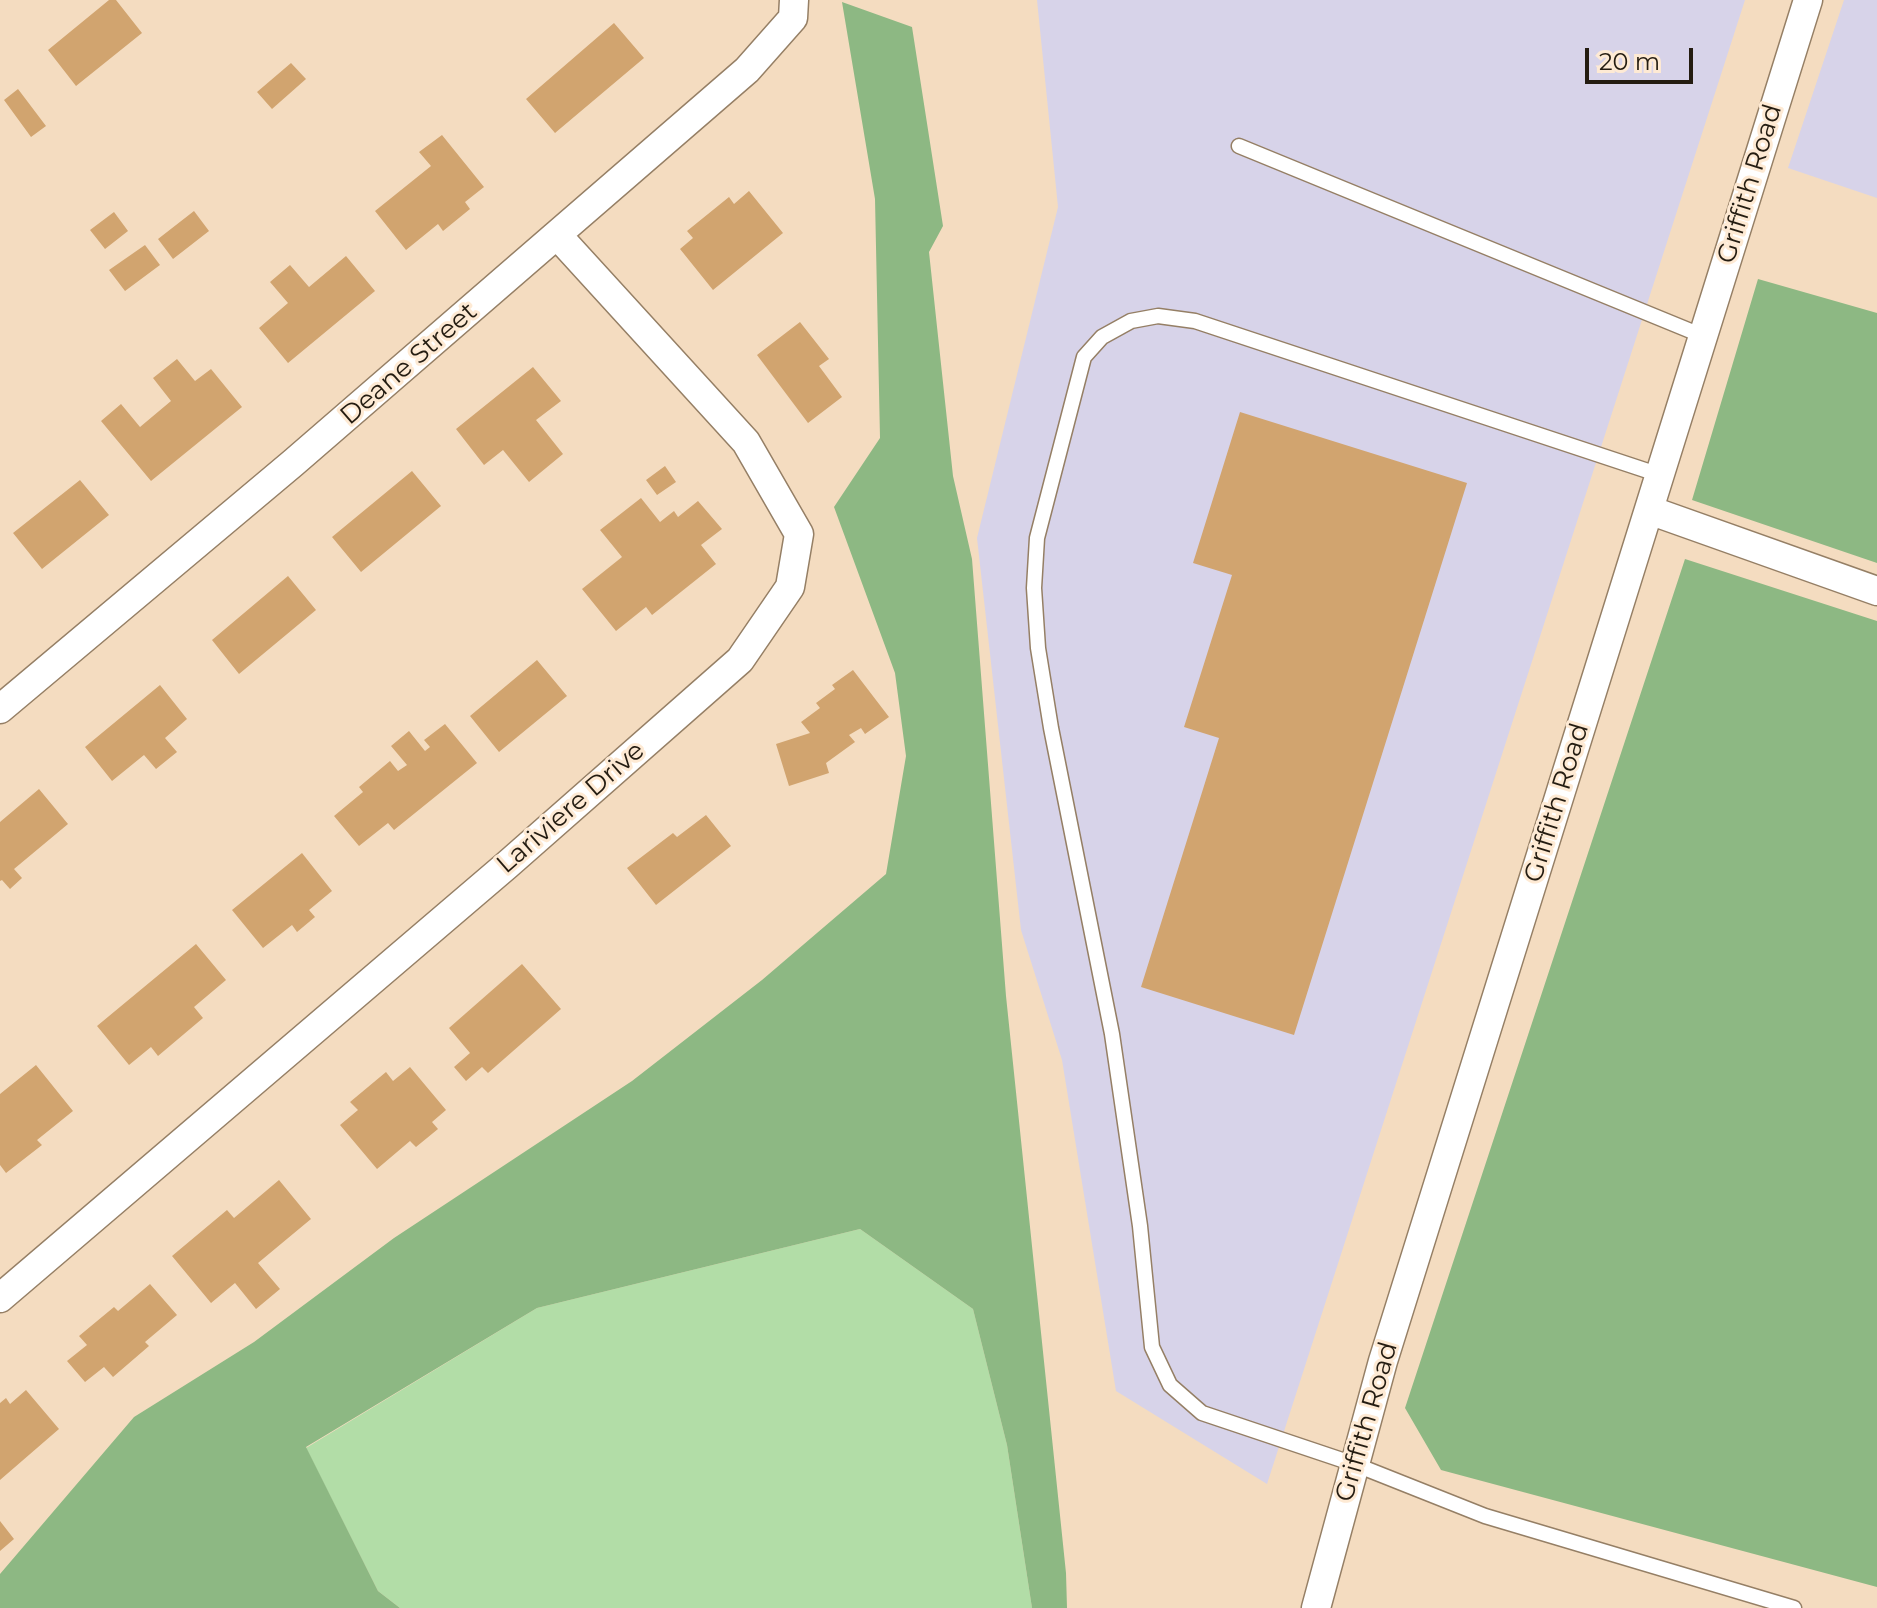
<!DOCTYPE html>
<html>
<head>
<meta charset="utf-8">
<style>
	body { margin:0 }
	#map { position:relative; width:1877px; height:1608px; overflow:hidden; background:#f4dcc0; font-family:Montserrat,sans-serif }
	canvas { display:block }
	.scale { position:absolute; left:1585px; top:48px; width:108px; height:36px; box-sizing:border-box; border:4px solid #241c11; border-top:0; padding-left:10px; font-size:24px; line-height:28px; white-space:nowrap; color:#241c11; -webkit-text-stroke:6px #feead4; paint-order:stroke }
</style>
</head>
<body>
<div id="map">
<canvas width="1877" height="1608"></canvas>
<div class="scale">20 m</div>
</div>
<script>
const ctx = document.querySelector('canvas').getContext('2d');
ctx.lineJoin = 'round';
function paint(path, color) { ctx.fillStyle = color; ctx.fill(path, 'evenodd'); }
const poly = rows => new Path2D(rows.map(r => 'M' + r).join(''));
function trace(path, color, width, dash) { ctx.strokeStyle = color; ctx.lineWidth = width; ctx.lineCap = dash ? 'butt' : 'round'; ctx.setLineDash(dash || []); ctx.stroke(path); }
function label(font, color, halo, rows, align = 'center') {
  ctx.font = font + ' Montserrat,sans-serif'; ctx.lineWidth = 6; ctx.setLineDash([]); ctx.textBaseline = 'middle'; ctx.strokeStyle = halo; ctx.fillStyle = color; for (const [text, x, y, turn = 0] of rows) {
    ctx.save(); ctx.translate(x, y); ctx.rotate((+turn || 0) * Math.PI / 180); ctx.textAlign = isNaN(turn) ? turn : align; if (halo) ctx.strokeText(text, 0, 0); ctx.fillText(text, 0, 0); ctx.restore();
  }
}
paint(poly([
	[1037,0,1745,0,1267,1484,1116,1391,1062,1060,1021,930,977,538,1058,207],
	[1844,0,1877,0,1877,198,1788,168]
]), '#d7d3e9');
paint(poly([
	[860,1229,973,1309,1007,1445,1032,1608,400,1608,378,1591,306,1448,537,1308]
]), '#b2dda7');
paint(poly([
	[842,2,912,27,943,226,929,252,953,476,972,559,1006,996,1066,1573,1067,1608,1032,1608,1007,1445,973,1309,860,1229,537,1308,306,1447,378,1591,400,1608,0,1608,0,1574,134,1417,254,1342,394,1238,632,1081,762,980,886,874,906,756,895,673,834,507,880,438,875,199],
	[1758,279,1877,313,1877,563,1692,500],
	[1685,559,1877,621,1877,1587,1441,1470,1405,1408]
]), '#8db883');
paint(poly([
	[109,0,116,0,142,33,76,86,48,50],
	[614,23,644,58,555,133,526,99],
	[291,63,306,79,272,109,257,92],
	[18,89,46,126,31,137,4,100],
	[442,135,484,187,465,202,470,209,443,231,438,224,406,250,375,211,431,166,419,152],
	[749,191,783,233,713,290,680,249,693,238,687,231,729,197,734,204],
	[194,211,209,231,173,259,158,239],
	[114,212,128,231,105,249,90,230],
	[145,245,160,265,125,291,109,270],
	[346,256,375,291,288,363,259,328,288,303,270,282,290,265,309,287],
	[800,322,829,359,819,366,842,397,808,423,757,355],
	[177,359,195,381,211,369,242,407,151,481,101,421,121,404,140,427,171,401,153,378],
	[533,367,561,401,536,420,563,454,529,482,503,450,484,465,456,429],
	[1240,412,1467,483,1294,1035,1141,987,1219,738,1184,727,1232,575,1193,563],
	[665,466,676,482,657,495,646,480],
	[412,471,441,506,361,572,332,537],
	[80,480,109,515,42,569,13,533],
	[641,498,660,522,674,511,678,517,698,501,722,529,701,545,716,564,652,615,646,607,616,631,582,589,622,557,600,530],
	[288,576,316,610,239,674,212,640],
	[537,660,567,696,499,752,470,716],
	[853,670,889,717,865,734,861,728,849,735,855,742,826,763,829,773,789,786,776,744,810,733,801,722,820,708,816,703,835,689,832,685],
	[160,685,187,719,165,738,177,752,156,769,144,755,112,781,85,747],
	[445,724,477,763,394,830,388,823,359,846,334,816,363,792,359,787,390,761,398,771,407,765,391,746,409,731,425,751,430,747,424,740],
	[39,789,68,824,14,869,22,878,10,889,2,880,0,881,0,822],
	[706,815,731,846,656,905,627,868,673,833,677,837],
	[302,853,332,891,309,910,315,917,297,932,292,925,263,948,232,910],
	[196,944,226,980,194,1007,203,1018,158,1056,151,1047,129,1065,97,1026],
	[522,964,561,1009,488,1073,482,1067,466,1081,454,1067,470,1053,449,1028],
	[36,1065,73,1111,37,1140,42,1145,6,1173,0,1165,0,1094],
	[410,1067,446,1110,432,1122,438,1129,416,1147,410,1141,377,1169,340,1125,358,1110,350,1102,386,1072,393,1081],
	[279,1180,311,1219,258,1263,280,1289,256,1309,235,1283,211,1303,172,1256,227,1210,234,1218],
	[150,1284,177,1315,145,1342,149,1346,113,1377,104,1367,85,1382,67,1361,87,1345,79,1336,114,1307,118,1311],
	[26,1390,59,1429,0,1480,0,1403,6,1398,10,1404],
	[0,1521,14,1539,0,1551]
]), '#d1a46f');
const service = poly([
	[1239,146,1703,336],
	[1660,475,1195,321,1158,316,1131,321,1102,337,1084,357,1037,538,1034,588,1038,648,1051,728,1112,1034,1140,1226,1152,1347,1170,1385,1202,1413,1354,1464,1485,1516,1794,1608]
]);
const minor = poly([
	[1649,510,1877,591],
	[0,709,293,463,747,70,793,18,794,0],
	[0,1298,507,865,740,660,790,587,799,534,746,442,558,236],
	[1316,1608,1383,1361,1808,0]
]);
trace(service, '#957f65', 17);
trace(minor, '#957f65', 31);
trace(service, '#fff', 14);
trace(minor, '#fff', 28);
label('26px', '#241c11', '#feead4', [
	["Griffith Road",1750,184,-73],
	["Deane Street",409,364,-41],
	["Griffith Road",1557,803,-73],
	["Lariviere Drive",571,808,-41],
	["Griffith Road",1367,1422,-74]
]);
</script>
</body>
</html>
